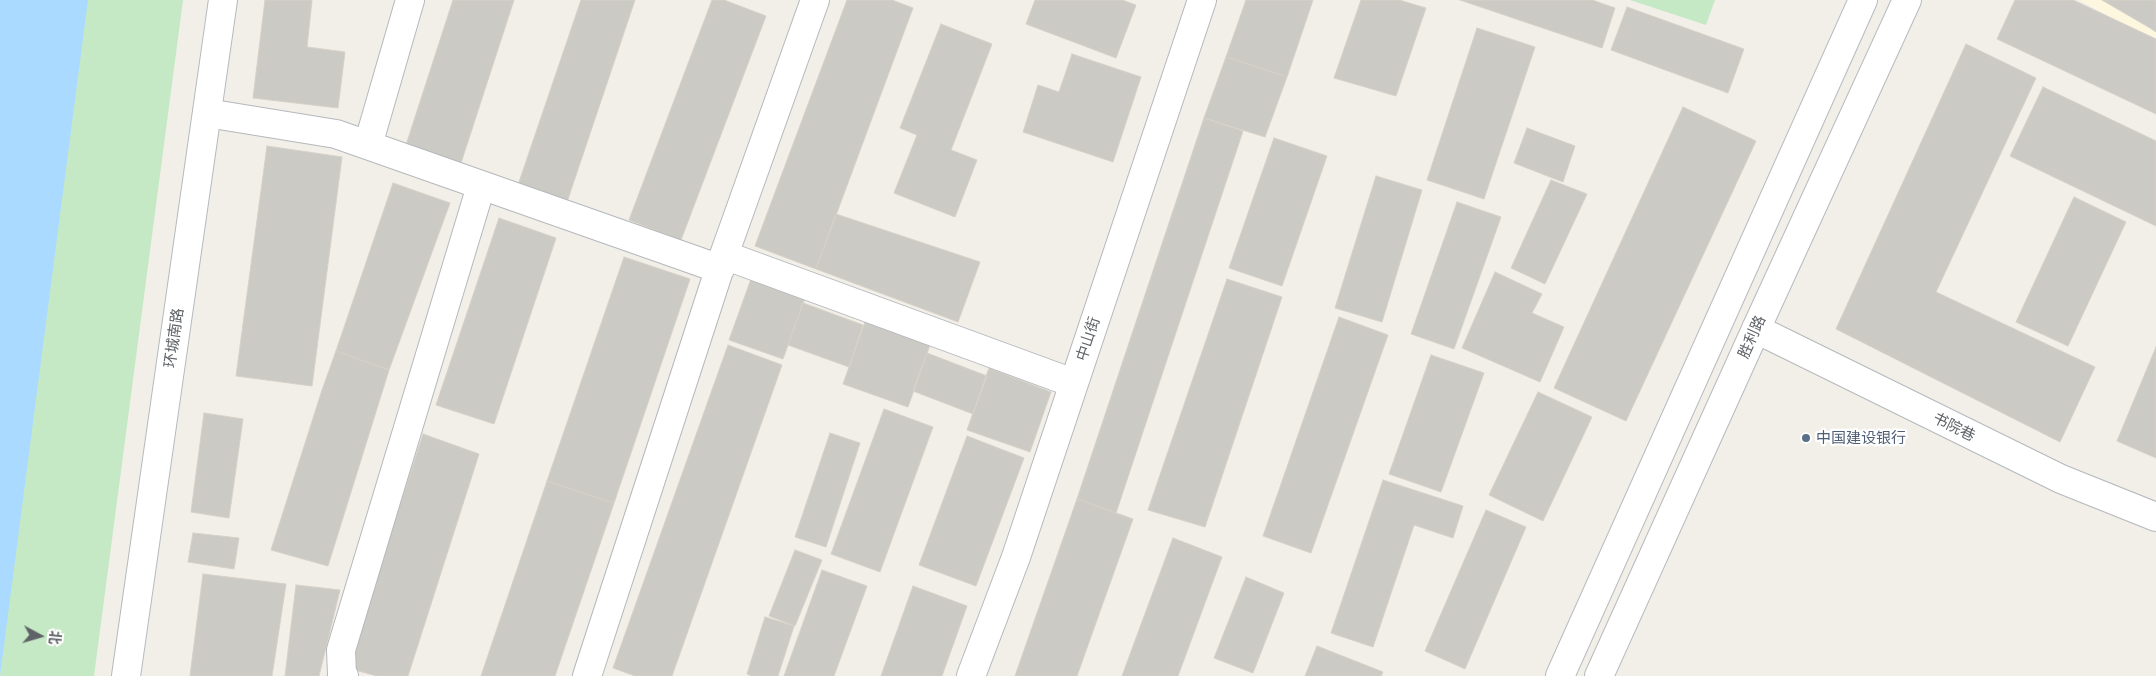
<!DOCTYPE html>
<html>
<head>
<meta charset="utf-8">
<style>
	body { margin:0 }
	#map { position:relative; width:2156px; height:676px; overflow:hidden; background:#f1efe8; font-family:Lato,"Noto Sans SC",sans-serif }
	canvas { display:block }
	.north { position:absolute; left:15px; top:611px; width:50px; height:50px; -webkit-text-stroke:4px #fff; paint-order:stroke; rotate:96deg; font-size:14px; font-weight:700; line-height:20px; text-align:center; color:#5f6368 }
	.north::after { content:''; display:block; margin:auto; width:18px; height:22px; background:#5f6368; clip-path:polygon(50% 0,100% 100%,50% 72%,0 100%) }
</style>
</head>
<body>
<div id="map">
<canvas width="2156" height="676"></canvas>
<div class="north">北</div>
</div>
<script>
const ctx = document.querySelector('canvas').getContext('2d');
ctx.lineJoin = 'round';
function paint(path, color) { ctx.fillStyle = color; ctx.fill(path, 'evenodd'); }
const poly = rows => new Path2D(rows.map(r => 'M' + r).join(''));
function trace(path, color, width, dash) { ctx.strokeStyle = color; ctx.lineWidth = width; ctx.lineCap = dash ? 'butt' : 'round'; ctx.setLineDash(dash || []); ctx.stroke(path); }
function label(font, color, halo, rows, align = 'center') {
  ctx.font = font + ' Lato,"Noto Sans SC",sans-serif'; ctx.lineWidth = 4.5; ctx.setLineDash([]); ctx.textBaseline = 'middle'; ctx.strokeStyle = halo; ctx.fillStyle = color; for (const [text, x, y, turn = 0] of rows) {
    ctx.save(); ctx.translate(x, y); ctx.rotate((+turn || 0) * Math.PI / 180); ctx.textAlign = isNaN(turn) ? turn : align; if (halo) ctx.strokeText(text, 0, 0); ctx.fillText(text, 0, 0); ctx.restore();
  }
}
paint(poly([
	[2079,0,2156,0,2156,42]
]), '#fef7e0');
paint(poly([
	[74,0,183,0,94,676,0,676],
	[1630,0,1715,0,1706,25]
]), '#c5e8c5');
paint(poly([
	[0,0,88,0,0,676]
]), '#aadaff');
const building = poly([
	[265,0,312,0,307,47,345,52,338,108,253,98,265,0],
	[453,0,514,0,461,163,406,145,453,0],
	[581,0,635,0,567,202,518,185,581,0],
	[712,0,724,0,766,16,681,240,629,220,712,0],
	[847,0,892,0,913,8,816,269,755,246,847,0],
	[1035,0,1122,0,1136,5,1116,58,1026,24,1035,0],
	[1246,0,1313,0,1287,77,1226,57,1246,0],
	[1361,0,1399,0,1426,8,1396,96,1334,78,1361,0],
	[1460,0,1592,0,1615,8,1602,48,1460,0],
	[2015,0,2073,0,2156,39,2156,114,1997,39,2015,0],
	[2102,0,2156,0,2156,32,2150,28,2102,0],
	[1627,7,1744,49,1728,93,1611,50,1627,7],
	[941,24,992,44,951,150,977,160,955,217,894,193,917,135,900,128,941,24],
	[1477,28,1535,47,1484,199,1427,180,1477,28],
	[1966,44,2036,78,1936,292,2095,367,2060,442,1836,329,1966,44],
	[1072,54,1141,77,1113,162,1023,132,1038,85,1059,92,1072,54],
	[1226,57,1287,77,1265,137,1204,118,1226,57],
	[2043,87,2156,141,2156,226,2010,156,2043,87],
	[1683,107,1756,141,1626,421,1554,388,1683,107],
	[1204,118,1243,131,1116,513,1077,499,1204,118],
	[1527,128,1575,146,1563,182,1514,163,1527,128],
	[1274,138,1327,156,1282,286,1229,268,1274,138],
	[267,146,342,157,312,386,236,376,267,146],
	[1376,176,1422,190,1382,322,1335,308,1376,176],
	[1551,180,1587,194,1545,284,1511,268,1551,180],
	[393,183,450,203,389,370,336,351,393,183],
	[2074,197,2126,222,2068,346,2016,322,2074,197],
	[1457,202,1501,217,1454,349,1411,334,1457,202],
	[836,214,980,262,958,322,816,269,836,214],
	[499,218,556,238,494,424,436,405,499,218],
	[624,257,690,279,614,503,547,481,624,257],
	[1495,272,1542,294,1532,313,1564,327,1540,382,1462,348,1495,272],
	[751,279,805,298,783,359,729,340,751,279],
	[1227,279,1282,297,1205,527,1148,510,1227,279],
	[803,303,863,325,849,367,788,345,803,303],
	[1339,317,1388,335,1311,553,1263,536,1339,317],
	[865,322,930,345,908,407,843,384,865,322],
	[728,345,782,365,672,676,635,676,613,668,728,345],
	[2156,347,2156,458,2117,441,2156,347],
	[336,351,389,370,328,566,271,550,322,390,336,351],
	[927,353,987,376,973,414,913,391,927,353],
	[1431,355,1484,373,1441,492,1389,474,1431,355],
	[989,368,1051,392,1030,452,967,430,989,368],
	[1538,392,1592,417,1543,521,1489,495,1538,392],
	[884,409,933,427,880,572,831,554,884,409],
	[204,413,243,419,229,518,191,512,204,413],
	[830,433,860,443,826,547,795,537,830,433],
	[423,434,479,454,408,676,377,676,347,668,423,434],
	[967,436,1024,458,976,586,919,565,967,436],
	[1383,480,1463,506,1453,538,1414,525,1373,647,1331,633,1383,480],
	[547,481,614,503,555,676,481,676,547,481],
	[1077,499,1133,519,1077,676,1015,676,1077,499],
	[1486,510,1526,527,1465,669,1425,651,1486,510],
	[193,533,239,538,234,569,188,562,193,533],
	[1173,538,1222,557,1178,676,1122,676,1173,538],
	[795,550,822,560,795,626,769,616,795,550],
	[822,570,867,586,834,676,784,676,822,570],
	[203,574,286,584,272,676,190,676,203,574],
	[1246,577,1284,593,1253,673,1214,658,1246,577],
	[296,585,340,590,319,676,285,676,296,585],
	[913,586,967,606,942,676,881,676,913,586],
	[765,617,794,626,778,676,752,676,747,674,765,617],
	[1317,646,1383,672,1381,676,1305,676,1317,646]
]);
paint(building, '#cccac5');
trace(building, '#d6d1c6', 1);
const minor = poly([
	[207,113,336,134,720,269],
	[368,145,410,0],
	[724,255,1073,383],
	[1756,329,2061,479,2156,517],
	[344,676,342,675,341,650,481,186],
	[587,676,724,255,815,0],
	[971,676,1016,557,1202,0]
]);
const secondary = poly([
	[126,676,223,0],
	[1560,676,1863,0],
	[1599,676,1756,329,1907,0]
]);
trace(minor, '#b5b8bc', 30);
trace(secondary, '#b6babf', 30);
trace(minor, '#fff', 28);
trace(secondary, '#fff', 28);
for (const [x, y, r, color] of [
	[1806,438,5,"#5c6f8a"]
]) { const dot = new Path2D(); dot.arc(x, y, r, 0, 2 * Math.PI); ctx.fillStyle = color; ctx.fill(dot); trace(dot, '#fff', 2); }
label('15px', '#5f6368', '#fff', [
	["胜利路",1752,337,-66],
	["环城南路",174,338,-82],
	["中山街",1088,339,-72],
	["书院巷",1954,427,26]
]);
label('15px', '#4e5e75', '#fff', [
	["中国建设银行",1816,438]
], 'left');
</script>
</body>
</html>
